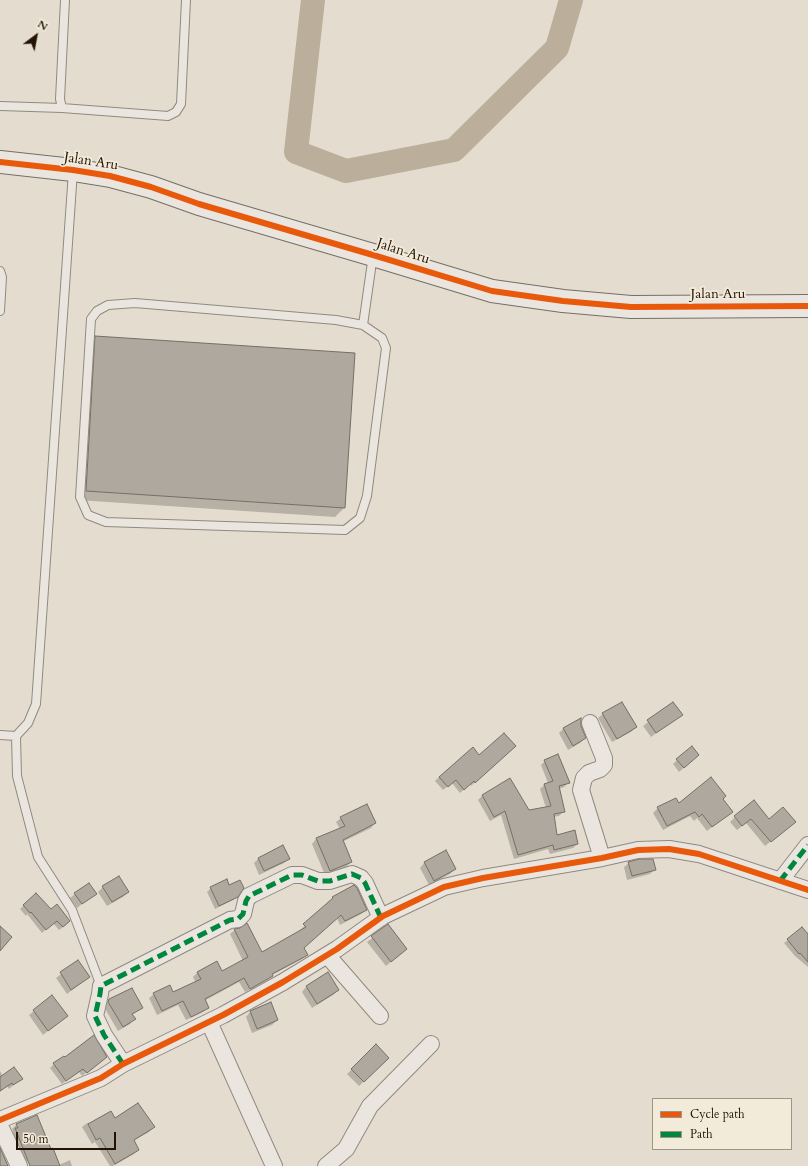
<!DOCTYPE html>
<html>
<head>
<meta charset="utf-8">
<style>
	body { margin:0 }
	#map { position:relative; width:808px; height:1166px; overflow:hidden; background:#e4ddcf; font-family:Cardo,serif }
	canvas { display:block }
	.legend { position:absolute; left:652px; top:1098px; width:140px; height:52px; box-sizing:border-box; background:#f3ebda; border:1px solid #a09484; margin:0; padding:5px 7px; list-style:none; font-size:12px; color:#241204 }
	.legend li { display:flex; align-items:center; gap:8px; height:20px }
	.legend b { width:20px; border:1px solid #a09484 }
	.north { position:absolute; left:16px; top:16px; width:40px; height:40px; -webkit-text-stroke:3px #f3ebda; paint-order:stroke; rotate:32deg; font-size:11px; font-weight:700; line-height:16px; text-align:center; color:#241204 }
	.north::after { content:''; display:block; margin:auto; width:14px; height:18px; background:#241204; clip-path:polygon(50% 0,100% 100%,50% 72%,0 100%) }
	.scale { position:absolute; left:16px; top:1132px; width:100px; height:18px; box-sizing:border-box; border:2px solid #241204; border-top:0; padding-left:5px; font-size:12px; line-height:14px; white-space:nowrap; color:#241204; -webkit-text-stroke:3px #f3ebda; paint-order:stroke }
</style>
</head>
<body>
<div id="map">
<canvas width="808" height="1166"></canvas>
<ul class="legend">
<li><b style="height:5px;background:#e8590c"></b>Cycle path</li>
<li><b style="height:5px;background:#00873e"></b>Path</li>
</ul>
<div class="north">N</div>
<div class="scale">50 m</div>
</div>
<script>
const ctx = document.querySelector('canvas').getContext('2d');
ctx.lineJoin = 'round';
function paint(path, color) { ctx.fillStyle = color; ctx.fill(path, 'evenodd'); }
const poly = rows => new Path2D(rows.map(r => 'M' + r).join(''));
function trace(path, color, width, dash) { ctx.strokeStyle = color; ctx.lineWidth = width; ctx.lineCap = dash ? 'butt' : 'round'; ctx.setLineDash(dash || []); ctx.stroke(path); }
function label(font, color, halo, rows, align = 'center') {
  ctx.font = font + ' Cardo,serif'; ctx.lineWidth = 3.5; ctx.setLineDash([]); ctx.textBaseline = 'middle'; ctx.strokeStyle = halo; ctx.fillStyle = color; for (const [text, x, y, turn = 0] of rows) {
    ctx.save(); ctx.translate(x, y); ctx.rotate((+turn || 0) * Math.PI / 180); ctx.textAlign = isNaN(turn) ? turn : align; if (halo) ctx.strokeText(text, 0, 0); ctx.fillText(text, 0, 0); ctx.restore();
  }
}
paint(poly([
	[96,337,345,507,335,517,77,500,86,347],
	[673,703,681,715,651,737,643,726],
	[603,714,636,727,631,732,612,742,598,718],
	[580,726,585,738,580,743,568,750,559,733,564,728],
	[510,750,471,786,470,784,460,793,452,783,443,790,435,781,439,777,479,757],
	[677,760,693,760,679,772,673,764],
	[545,761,568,783,564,787,559,789,564,811,559,816,553,817,556,836,577,844,573,848,550,854,548,849,514,859,501,815,490,821,478,800,482,796,528,811,546,808,540,789,545,784,548,783,541,765],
	[722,799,731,812,707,831,697,818,694,821,690,816,663,830,653,813,658,808],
	[735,817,769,820,795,822,765,846,746,823,737,830,730,822],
	[341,818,375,823,371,828,342,842,351,862,346,867,325,875,312,844,316,839,340,829,336,822],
	[283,847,288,859,284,863,259,875,254,863,258,859],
	[445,852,455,869,450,874,429,885,420,868,424,863],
	[629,863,655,869,650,874,627,880,624,867],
	[103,887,128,892,123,897,107,906,98,892],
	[229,887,237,896,233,900,215,909,207,892,211,888],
	[36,894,66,925,59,930,53,923,42,933,27,914,26,916,20,909],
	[75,894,95,894,77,908,70,898],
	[333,898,366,910,361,914,340,925,337,918,303,948,306,954,302,959,272,975,267,980,245,992,239,982,204,1001,208,1008,203,1012,186,1020,178,1005,157,1015,149,998,154,994,173,993,196,983,193,977,197,973,216,963,222,972,243,961,230,934,235,930,261,953,301,931,300,930,329,903,328,902],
	[388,926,401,953,386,966,367,942],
	[808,935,808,967,795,956,784,943,788,940],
	[78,961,89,977,67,994,56,978],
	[327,974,338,990,333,995,312,1008,302,992,306,987],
	[109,1000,142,1007,132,1015,134,1019,130,1024,118,1031,104,1007],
	[270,1004,277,1020,272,1025,252,1033,246,1017,250,1012],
	[34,1011,66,1016,43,1035,29,1015],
	[376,1046,388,1058,359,1086,347,1074],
	[106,1057,82,1076,79,1072,62,1084,50,1068,54,1064],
	[0,1071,3,1076,21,1079,9,1089,7,1086,0,1092],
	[114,1120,154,1127,149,1132,133,1141,138,1149,134,1154,113,1166,110,1166,95,1142,92,1144,82,1127,87,1123],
	[17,1124,51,1150,59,1165,70,1160,72,1166,30,1166,28,1161,23,1164,11,1134,13,1132,12,1129]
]), '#0003');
trace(poly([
	[313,0,296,152,346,171,454,150,557,48,571,0]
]), '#bbae9a', 24);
const building = poly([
	[95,336,355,353,345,508,86,491,95,336],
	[622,702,637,727,617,739,602,713,622,702],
	[673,702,683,715,656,733,647,720,673,702],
	[581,718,581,726,586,738,573,746,563,728,581,718],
	[504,733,516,746,475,783,474,781,464,790,456,780,448,787,439,777,473,747,479,755,504,733],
	[692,746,699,755,684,768,676,759,692,746],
	[558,754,570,783,559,786,565,812,554,814,557,835,575,830,578,844,554,850,553,845,518,855,505,811,494,817,482,795,510,778,529,810,551,806,544,784,553,781,544,760,558,754],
	[711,777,726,796,723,799,733,812,712,827,702,814,699,817,695,812,667,826,657,807,676,798,679,803,711,777],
	[754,800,769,819,783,807,796,822,771,842,751,819,742,826,734,816,754,800],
	[367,804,376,823,343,840,352,862,330,871,316,838,345,826,340,817,367,804],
	[283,845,290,859,264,871,258,858,283,845],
	[446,850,456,869,434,881,424,862,446,850],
	[639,859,653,859,656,870,632,876,628,862,639,859],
	[119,876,129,892,112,902,102,886,119,876],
	[227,879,229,885,240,880,244,888,238,897,219,906,210,887,227,879],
	[89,883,97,894,82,904,74,893,89,883],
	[354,885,357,888,367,910,345,921,341,915,304,948,308,955,272,974,273,976,250,989,244,978,205,999,209,1008,191,1017,183,1001,162,1011,153,993,170,985,173,992,201,979,197,972,217,961,222,971,248,957,234,929,240,928,247,923,262,952,306,927,303,924,333,898,332,897,354,885],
	[36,893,51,909,57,904,70,921,63,927,57,921,46,930,31,912,30,913,23,905,36,893],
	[388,924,407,949,391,962,371,936,388,924],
	[0,926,12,937,0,951,0,926],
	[802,927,808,934,808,962,800,953,799,954,787,939,802,927],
	[78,960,90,977,71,990,60,972,78,960],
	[328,972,339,990,317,1004,306,986,328,972],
	[132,988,143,1008,132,1014,136,1019,123,1027,108,1002,109,999,132,988],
	[52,995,68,1016,48,1031,33,1010,52,995],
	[271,1002,278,1020,257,1029,250,1011,271,1002],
	[94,1035,107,1057,87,1073,83,1069,66,1081,53,1063,64,1056,65,1057,94,1035],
	[376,1044,389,1058,364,1082,351,1069,376,1044],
	[14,1067,23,1079,13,1085,12,1083,0,1091,0,1077,14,1067],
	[138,1103,155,1127,134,1140,139,1150,115,1164,100,1138,96,1140,88,1124,111,1111,115,1118,138,1103],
	[37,1115,51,1149,53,1148,60,1166,30,1166,15,1128,18,1128,16,1124,37,1115],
	[0,1148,8,1166,0,1166,0,1148]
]);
paint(building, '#aea89e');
trace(building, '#756e65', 1);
const lane = poly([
	[0,106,62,108,60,99,65,0],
	[62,108,168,116,176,112,181,104,186,0],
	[0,271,2,277,0,311],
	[135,303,336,320,363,325,382,338,386,348,367,496,360,518,345,530,106,522,88,515,80,497,91,319,97,311,108,305,135,303],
	[363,325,373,255],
	[0,735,16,736,28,723,36,704,73,171],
	[16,736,17,776,38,857,72,910,101,986]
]);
const street = poly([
	[590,723,604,758,604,765,600,769,589,773,584,778,581,790,602,858],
	[780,881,808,845],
	[327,955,380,1016],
	[209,1022,274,1166],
	[123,1064,104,1035,95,1016,100,994,101,986,230,920,238,919,243,914,246,901,249,896,292,875,302,875,318,881,330,881,352,874,361,878,365,883,381,918],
	[0,1120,101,1078,123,1064,223,1015,283,982,337,949,383,916,444,887,483,878,602,858,638,850,669,849,699,854,808,890],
	[0,1126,19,1166],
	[326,1166,346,1149,370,1106,431,1044]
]);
const secondary = poly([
	[0,162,73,170,110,176,151,187,199,204,373,255,492,291,563,301,631,307,808,306]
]);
trace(lane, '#908980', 10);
trace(street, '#908980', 18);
trace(secondary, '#756e65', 24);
trace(lane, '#eae6df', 8);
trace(street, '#eae6df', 16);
trace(secondary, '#eae6df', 22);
trace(poly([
	[780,881,808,845],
	[123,1064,104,1035,95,1016,100,994,101,986,230,920,238,919,243,914,246,901,249,896,292,875,302,875,318,881,330,881,352,874,361,878,365,883,381,918]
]), '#00873e', 5, [10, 5]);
trace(poly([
	[0,162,73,170,110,176,151,187,199,204,373,255,492,291,563,301,631,307,808,306],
	[0,1120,101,1078,123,1064,223,1015,283,982,337,949,383,916,444,887,483,878,602,858,638,850,669,849,699,854,808,890]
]), '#e8590c', 6);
label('14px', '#241204', '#f3ebda', [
	["Jalan Aru",91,162,9],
	["Jalan Aru",403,252,18],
	["Jalan Aru",718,295]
]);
</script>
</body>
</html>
